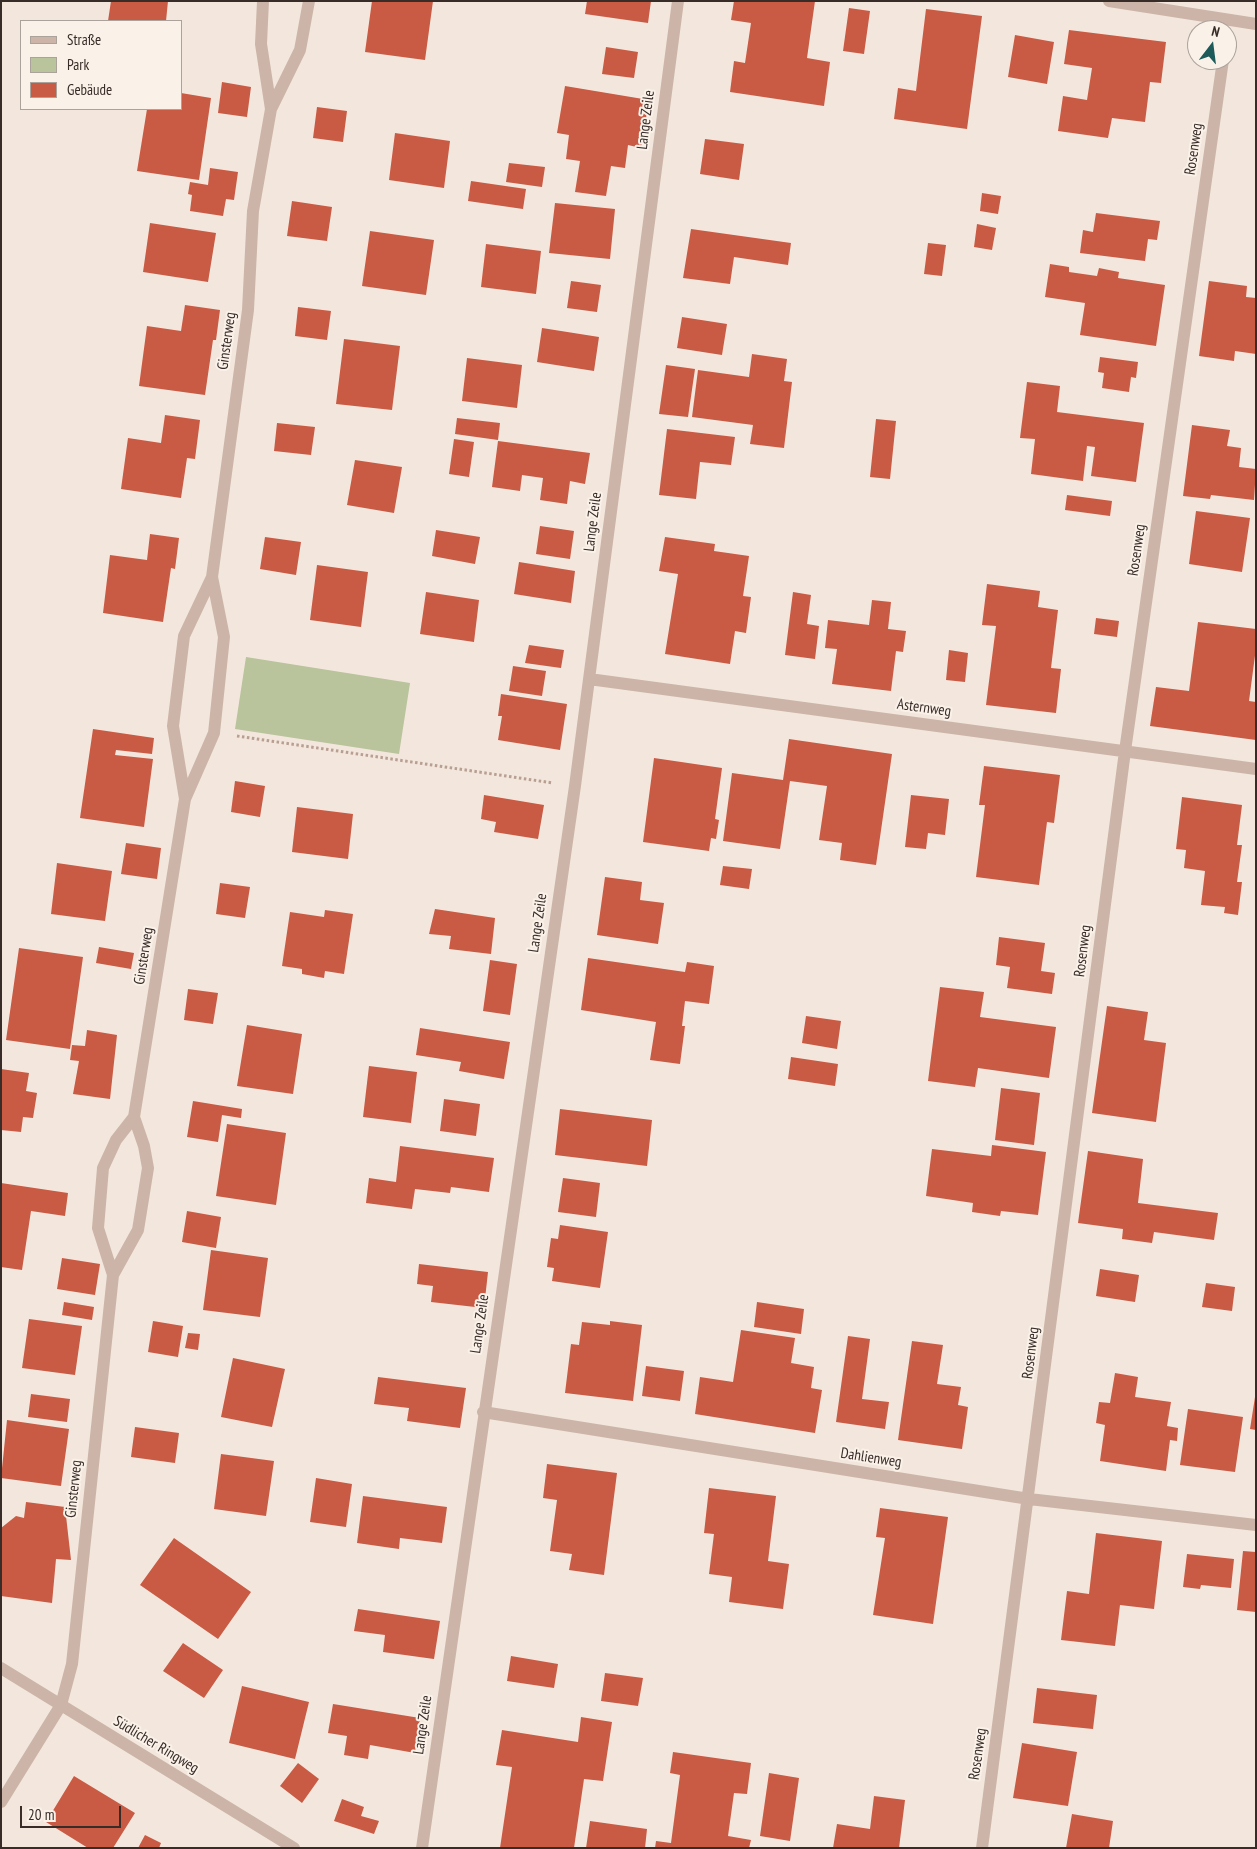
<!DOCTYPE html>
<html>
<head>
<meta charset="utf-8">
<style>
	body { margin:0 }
	#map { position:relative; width:1257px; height:1849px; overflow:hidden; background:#f3e7dd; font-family:"PT Sans Narrow",sans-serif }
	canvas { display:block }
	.frame { position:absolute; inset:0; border:2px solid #382c28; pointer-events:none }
	.legend { position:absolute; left:20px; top:20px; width:162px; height:90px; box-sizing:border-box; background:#faf1e9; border:1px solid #aca29c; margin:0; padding:6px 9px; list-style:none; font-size:15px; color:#382c28 }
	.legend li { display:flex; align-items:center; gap:10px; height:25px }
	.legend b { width:25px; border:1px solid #aca29c }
	.north { position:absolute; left:1187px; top:20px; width:50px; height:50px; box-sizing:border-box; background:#faf1e9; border:1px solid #aca29c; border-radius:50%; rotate:15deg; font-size:14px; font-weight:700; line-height:20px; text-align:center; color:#382c28 }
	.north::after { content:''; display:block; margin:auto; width:18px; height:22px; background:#1c5b5a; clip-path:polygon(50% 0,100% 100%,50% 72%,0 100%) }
	.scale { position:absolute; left:20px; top:1806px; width:101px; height:22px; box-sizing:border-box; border:2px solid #382c28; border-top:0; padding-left:6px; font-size:15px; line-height:18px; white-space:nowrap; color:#382c28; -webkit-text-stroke:4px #faf1e9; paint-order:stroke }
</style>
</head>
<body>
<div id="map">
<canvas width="1257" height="1849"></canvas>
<div class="frame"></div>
<ul class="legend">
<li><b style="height:6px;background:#ccb5a8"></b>Straße</li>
<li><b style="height:14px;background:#b9c39c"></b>Park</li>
<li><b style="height:14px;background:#c95a44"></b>Gebäude</li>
</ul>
<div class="north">N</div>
<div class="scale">20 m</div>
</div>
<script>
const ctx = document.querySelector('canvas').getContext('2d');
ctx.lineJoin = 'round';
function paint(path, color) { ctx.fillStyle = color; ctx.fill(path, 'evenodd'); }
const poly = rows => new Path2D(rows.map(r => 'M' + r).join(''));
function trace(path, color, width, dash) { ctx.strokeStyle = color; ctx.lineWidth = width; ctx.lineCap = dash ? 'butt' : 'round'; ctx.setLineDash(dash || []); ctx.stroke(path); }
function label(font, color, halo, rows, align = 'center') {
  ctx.font = font + ' "PT Sans Narrow",sans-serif'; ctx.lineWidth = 4; ctx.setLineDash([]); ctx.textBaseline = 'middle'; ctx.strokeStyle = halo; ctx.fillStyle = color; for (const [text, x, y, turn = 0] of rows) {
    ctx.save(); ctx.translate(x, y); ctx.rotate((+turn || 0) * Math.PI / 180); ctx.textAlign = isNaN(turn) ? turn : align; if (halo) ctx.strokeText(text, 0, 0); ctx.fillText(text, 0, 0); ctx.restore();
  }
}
paint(poly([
	[246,657,410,683,399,754,235,729]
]), '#b9c39c');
paint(poly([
	[111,1,168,1,166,21,108,21],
	[372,1,433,1,425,60,365,52],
	[587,1,651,1,648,23,585,14],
	[734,1,815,1,807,58,830,62,824,106,730,92,734,61,745,63,751,23,731,20],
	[849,8,870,11,864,54,843,51],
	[926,9,982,16,967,129,894,119,898,88,916,91],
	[1069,30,1166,42,1161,83,1150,82,1145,122,1112,118,1108,138,1058,131,1063,96,1087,100,1092,68,1064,64],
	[1015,35,1054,42,1047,84,1008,77],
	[606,47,638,52,634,78,602,74],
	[222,82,251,87,247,117,218,113],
	[565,86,649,100,641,148,628,145,625,168,611,166,606,196,575,192,580,161,566,159,569,135,557,133],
	[181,93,211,98,199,180,137,171,147,109,181,109],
	[317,107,347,111,343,142,313,138],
	[395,133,450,141,444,188,389,180],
	[705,139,744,144,739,180,700,174],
	[509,163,545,167,542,187,506,182],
	[210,168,238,172,234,200,226,199,223,216,190,211,192,195,188,194,190,182,208,185],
	[471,181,526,189,523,209,468,201],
	[982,193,1001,196,998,214,980,211],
	[292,201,332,207,327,241,287,236],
	[555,203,615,209,610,259,549,253],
	[1096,213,1160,221,1157,240,1148,239,1145,261,1080,253,1083,230,1093,232],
	[150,223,216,233,208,282,143,272],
	[977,224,996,228,992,250,974,247],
	[691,229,791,243,788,265,734,257,730,284,683,278],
	[370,231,434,240,426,295,362,286],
	[928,243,946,245,942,276,924,274],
	[486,244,541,251,536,294,481,287],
	[1050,264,1069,267,1069,272,1097,276,1099,268,1119,272,1118,278,1165,285,1156,346,1080,335,1085,303,1045,297],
	[571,281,601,285,597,312,567,308],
	[1209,281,1247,286,1246,297,1256,298,1256,354,1235,351,1234,361,1199,356],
	[185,305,220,310,216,340,213,340,205,395,139,386,147,326,181,331],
	[298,307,331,311,327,340,295,336],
	[682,317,727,324,722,355,677,348],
	[542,328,599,337,594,371,537,362],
	[344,339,400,346,392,410,336,404],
	[752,354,787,359,784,381,792,382,784,448,750,444,753,425,692,417,698,370,749,377],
	[1100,357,1138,362,1136,378,1131,377,1129,392,1102,388,1104,373,1098,372],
	[467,358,522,365,517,408,462,401],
	[666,365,695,369,688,417,659,414],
	[1027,382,1060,386,1057,412,1144,423,1136,482,1091,476,1095,447,1087,446,1083,481,1031,474,1035,439,1020,438],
	[165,415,200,420,195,459,187,458,181,498,121,489,128,438,161,443],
	[457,418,500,423,498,440,455,434],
	[876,419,896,421,890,479,870,477],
	[277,423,315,427,311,455,274,451],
	[1192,425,1230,430,1227,446,1241,448,1239,467,1256,469,1254,500,1211,495,1210,499,1183,496],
	[667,429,735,437,731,465,700,462,696,499,659,495],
	[454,439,474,442,469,477,449,474],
	[498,441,590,453,585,484,570,481,567,504,540,500,543,478,522,475,520,491,492,487],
	[355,460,402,467,394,513,347,505],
	[1067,495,1112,501,1110,516,1065,510],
	[1196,511,1250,518,1242,572,1189,564],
	[540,526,574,531,570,559,536,554],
	[436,530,480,537,475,564,432,556],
	[150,534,179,538,175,569,171,568,163,622,103,613,110,555,147,560],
	[265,537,301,542,296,575,260,569],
	[665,537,715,544,714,551,749,556,743,596,751,597,746,633,735,631,730,664,665,654,678,574,659,571],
	[519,562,575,571,571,603,514,594],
	[317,565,368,572,361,627,310,620],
	[987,584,1040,591,1038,607,1058,610,1051,668,1061,669,1056,713,986,705,996,626,982,625],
	[426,592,479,600,474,642,420,634],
	[793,592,811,595,807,624,819,626,815,659,785,655],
	[872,600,891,602,888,629,906,631,903,652,896,651,891,691,832,684,837,649,825,648,828,620,869,625],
	[1096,618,1119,621,1117,637,1094,634],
	[1198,622,1256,629,1256,648,1249,701,1256,702,1256,740,1150,726,1156,687,1189,691],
	[529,645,564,650,561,668,525,663],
	[949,650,968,653,965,682,946,680],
	[513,666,546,671,542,696,509,691],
	[501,694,567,704,560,750,498,740,502,716,498,716],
	[93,729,154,738,152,754,116,750,115,755,153,759,144,827,80,818],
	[789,739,892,754,876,865,840,860,842,843,819,840,827,786,790,781,780,849,723,841,732,773,783,780],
	[654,758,722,768,715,819,719,820,716,839,711,838,709,851,643,842],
	[984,766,1060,775,1054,823,1047,822,1039,885,976,877,985,805,979,805],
	[235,781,265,786,260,817,231,812],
	[484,795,544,805,538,839,494,832,496,822,481,819],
	[911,795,949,799,945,835,928,833,926,849,905,847],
	[1182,797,1242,805,1237,845,1242,845,1237,882,1242,882,1238,915,1224,913,1225,907,1201,905,1205,871,1184,868,1186,850,1176,849],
	[297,807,353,814,348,859,292,852],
	[126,843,161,848,157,879,121,874],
	[57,863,112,871,105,921,51,914],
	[723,866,752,869,749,889,720,885],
	[605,877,642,882,640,900,664,903,658,944,597,935],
	[220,883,250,887,245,918,216,914],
	[435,909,495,918,491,954,449,949,451,936,429,934],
	[325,910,353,914,344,974,325,971,324,978,302,974,302,969,282,966,290,912,324,917],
	[999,937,1045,943,1041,971,1055,973,1052,994,1007,988,1010,967,996,965],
	[99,947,134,953,131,969,96,963],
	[19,948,83,957,70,1049,6,1040],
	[588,958,685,972,687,962,714,966,709,1004,685,1001,682,1026,685,1026,680,1064,650,1060,656,1022,581,1010],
	[490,960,517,964,510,1015,483,1011],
	[940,987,984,992,980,1017,1056,1027,1049,1078,978,1068,975,1087,928,1081],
	[188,989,218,993,213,1024,184,1020],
	[1107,1006,1148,1012,1144,1040,1166,1043,1156,1122,1092,1113],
	[806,1016,841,1021,837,1049,802,1043],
	[247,1025,302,1034,293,1094,237,1086],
	[420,1028,510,1042,504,1079,459,1071,461,1062,416,1055],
	[87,1030,117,1035,110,1099,73,1094,79,1061,70,1060,72,1045,85,1046],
	[791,1057,838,1064,835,1086,788,1079],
	[369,1066,417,1072,411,1123,363,1117],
	[1,1069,29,1073,26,1091,37,1093,33,1118,23,1117,21,1132,1,1130],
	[1001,1088,1040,1093,1034,1145,995,1140],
	[444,1099,480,1104,476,1136,440,1131],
	[193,1101,242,1109,241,1118,222,1115,218,1142,187,1137],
	[560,1109,652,1120,647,1166,555,1155],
	[227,1124,286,1133,276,1205,216,1196],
	[992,1145,1046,1152,1038,1215,1001,1211,1000,1216,972,1212,973,1203,926,1196,932,1149,991,1156],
	[400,1146,494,1158,489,1192,451,1187,450,1193,415,1189,412,1209,366,1203,369,1178,396,1182],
	[1088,1151,1143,1159,1138,1203,1218,1213,1214,1240,1154,1232,1152,1243,1122,1239,1123,1229,1078,1223],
	[563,1178,600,1183,596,1217,558,1212],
	[1,1183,68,1193,65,1216,31,1211,22,1270,1,1267],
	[187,1211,221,1217,216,1248,182,1242],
	[560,1225,608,1232,600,1288,552,1281,554,1268,547,1267,551,1238,558,1239],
	[211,1250,268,1258,260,1317,203,1310],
	[62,1258,100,1264,95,1295,57,1289],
	[419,1264,488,1272,484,1308,431,1302,433,1286,417,1284],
	[1100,1269,1139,1275,1135,1302,1096,1296],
	[1206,1283,1235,1287,1232,1311,1202,1307],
	[64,1302,94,1307,92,1320,62,1315],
	[757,1302,804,1309,801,1334,754,1327],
	[29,1319,82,1326,75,1375,22,1368],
	[153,1321,183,1326,178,1357,148,1352],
	[610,1321,642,1325,633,1401,565,1393,571,1344,579,1345,582,1322,610,1325],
	[741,1330,795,1338,791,1363,814,1367,811,1388,822,1390,815,1433,695,1414,700,1377,733,1382],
	[188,1333,200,1334,198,1350,185,1348],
	[848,1336,870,1339,862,1399,889,1402,885,1429,836,1422],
	[912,1341,943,1345,937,1384,961,1387,958,1405,968,1407,962,1449,898,1440],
	[233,1358,285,1369,272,1427,221,1417],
	[646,1366,684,1371,680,1401,642,1396],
	[1115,1373,1138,1377,1135,1397,1171,1402,1167,1426,1178,1428,1177,1441,1170,1440,1166,1471,1100,1461,1105,1425,1096,1423,1099,1402,1110,1403],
	[378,1377,466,1388,460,1428,407,1421,409,1408,374,1404],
	[31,1394,70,1399,67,1422,28,1417],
	[1255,1397,1256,1397,1256,1430,1250,1429],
	[1188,1409,1243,1417,1235,1472,1180,1465],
	[7,1420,69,1429,61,1486,1,1478],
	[135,1427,179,1433,175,1463,131,1457],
	[221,1454,274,1461,266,1516,214,1509],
	[547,1464,617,1473,604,1575,569,1570,572,1554,550,1551,557,1500,543,1498],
	[316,1478,352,1484,346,1527,310,1522],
	[709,1488,776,1496,768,1561,789,1564,783,1609,729,1602,732,1577,709,1574,714,1534,704,1533],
	[363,1496,447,1507,442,1543,400,1538,399,1549,357,1543],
	[26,1502,65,1507,71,1560,56,1559,52,1603,1,1596,1,1528,16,1516,24,1518],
	[880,1508,948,1517,933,1624,873,1615,885,1538,876,1537],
	[1096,1533,1162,1541,1154,1609,1120,1605,1115,1646,1061,1640,1067,1591,1089,1594],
	[174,1538,251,1592,218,1639,140,1585],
	[1243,1551,1256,1552,1256,1612,1237,1610],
	[1187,1554,1234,1559,1231,1588,1201,1585,1200,1589,1183,1587],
	[358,1609,440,1621,434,1659,383,1652,385,1635,354,1631],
	[183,1643,223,1670,204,1698,163,1671],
	[511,1656,558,1664,554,1688,507,1681],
	[605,1673,643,1678,638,1706,601,1701],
	[242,1686,309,1702,295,1759,229,1743],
	[1037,1688,1097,1695,1093,1729,1033,1723],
	[333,1704,420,1718,415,1753,370,1745,368,1759,344,1755,347,1736,328,1733],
	[581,1717,612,1722,603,1781,584,1779,574,1848,500,1848,512,1767,496,1765,502,1730,578,1742],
	[1022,1743,1077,1752,1068,1806,1013,1798],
	[673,1752,751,1763,747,1794,734,1793,728,1836,751,1840,749,1848,655,1848,656,1841,671,1843,680,1775,670,1773],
	[298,1763,319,1779,302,1803,280,1786],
	[769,1773,799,1778,790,1841,760,1836],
	[74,1776,135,1813,113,1848,88,1848,46,1822],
	[874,1796,905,1800,899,1848,833,1848,837,1824,870,1829],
	[342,1799,364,1807,361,1816,379,1821,374,1834,334,1821],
	[1072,1814,1113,1821,1109,1848,1066,1848],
	[590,1821,647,1829,645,1848,586,1848],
	[145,1835,161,1843,159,1848,138,1848]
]), '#c95a44');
trace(poly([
	[237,736,553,783]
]), '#b89f92', 3, [2.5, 2.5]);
trace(poly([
	[263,1,261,44,271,109],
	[1109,1,1256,24],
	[589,679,1256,769],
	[185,799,173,726,184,636,212,577,248,310,253,211,271,109,300,50,309,1],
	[113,1275,138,1230,148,1168,144,1146,134,1117,185,799,214,733,224,637,212,577],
	[483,1412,1029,1499,1256,1525],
	[1,1668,294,1848],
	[1,1802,61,1705,72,1664,113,1275,98,1228,103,1168,116,1140,134,1117],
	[422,1848,575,786,678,1],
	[982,1848,1125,751,1223,60]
]), '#ccb5a8', 12);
label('15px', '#382c28', '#faf1e9', [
	["Lange Zeile",646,120,-83],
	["Rosenweg",1194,149,-82],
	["Ginsterweg",227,341,-82],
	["Lange Zeile",593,522,-83],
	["Rosenweg",1137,550,-82],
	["Asternweg",924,708,8],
	["Lange Zeile",538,923,-82],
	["Rosenweg",1083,951,-83],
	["Ginsterweg",144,956,-81],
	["Lange Zeile",480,1324,-82],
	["Rosenweg",1031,1353,-83],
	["Dahlienweg",871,1458,9],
	["Ginsterweg",74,1489,-84],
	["Lange Zeile",423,1725,-82],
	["Südlicher Ringweg",156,1745,31],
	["Rosenweg",978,1754,-82]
]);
</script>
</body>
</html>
